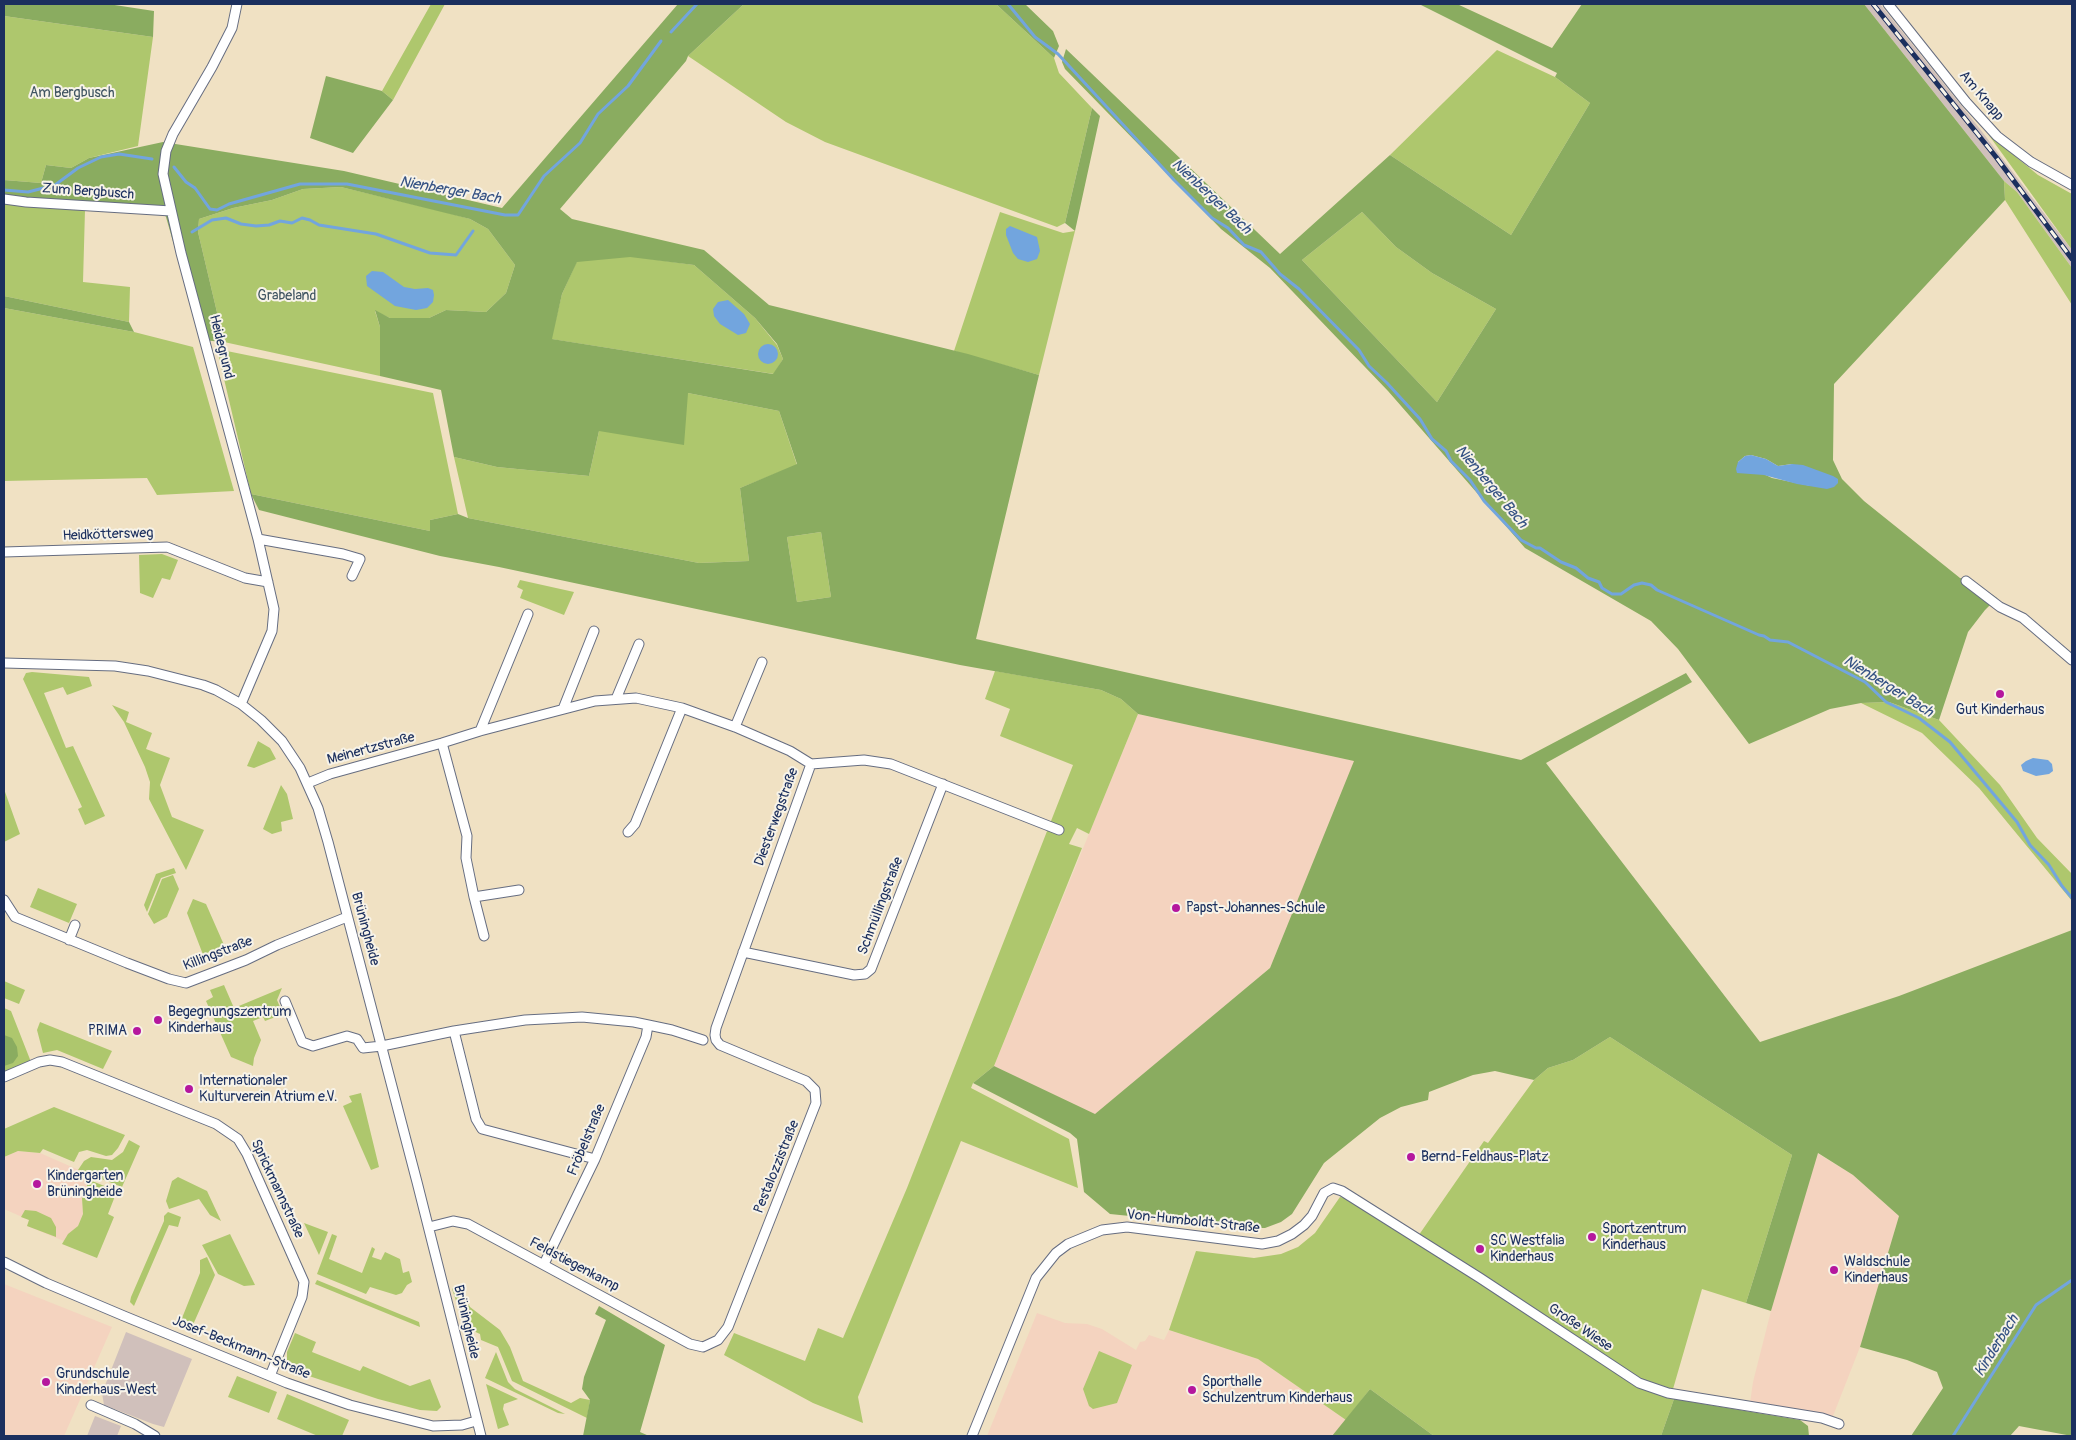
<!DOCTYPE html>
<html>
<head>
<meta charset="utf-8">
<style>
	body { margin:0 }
	#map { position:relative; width:2076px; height:1440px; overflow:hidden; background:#f0e1c3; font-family:Pangolin,sans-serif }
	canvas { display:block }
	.frame { position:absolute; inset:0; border:5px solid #1b2f5e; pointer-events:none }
</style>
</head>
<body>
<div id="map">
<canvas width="2076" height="1440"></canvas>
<div class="frame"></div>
</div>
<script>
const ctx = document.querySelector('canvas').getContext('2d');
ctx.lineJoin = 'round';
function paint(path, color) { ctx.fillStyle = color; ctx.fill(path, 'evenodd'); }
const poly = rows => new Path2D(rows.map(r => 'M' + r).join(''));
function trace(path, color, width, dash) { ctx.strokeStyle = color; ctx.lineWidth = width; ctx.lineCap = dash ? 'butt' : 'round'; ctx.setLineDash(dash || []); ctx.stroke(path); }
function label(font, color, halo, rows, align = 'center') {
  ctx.font = font + ' Pangolin,sans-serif'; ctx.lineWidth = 4; ctx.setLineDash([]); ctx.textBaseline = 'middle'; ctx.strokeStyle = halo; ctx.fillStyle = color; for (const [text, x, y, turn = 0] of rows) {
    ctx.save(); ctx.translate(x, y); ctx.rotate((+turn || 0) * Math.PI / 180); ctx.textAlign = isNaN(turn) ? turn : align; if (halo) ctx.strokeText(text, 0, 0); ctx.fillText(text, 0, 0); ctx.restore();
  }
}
paint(poly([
	[1138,714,1355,761,1270,968,1095,1115,994,1066],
	[18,1151,40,1153,88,1174,87,1190,82,1198,83,1214,78,1226,64,1241,27,1226,29,1220,4,1209,4,1157],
	[1817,1153,1853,1175,1899,1216,1860,1347,1833,1416,1750,1403,1753,1382,1771,1311],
	[4,1284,112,1327,64,1436,4,1436],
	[1037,1313,1065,1323,1087,1324,1102,1329,1136,1350,1140,1342,1145,1341,1149,1335,1164,1340,1169,1330,1258,1359,1346,1420,1332,1436,987,1436]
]), '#f4d3bf');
paint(poly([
	[1864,4,1880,4,1980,129,2072,250,2072,268,2017,192,2004,181],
	[126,1332,192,1359,164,1427,153,1424,104,1405,102,1393],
	[95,1416,121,1426,117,1436,87,1436]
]), '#d0c0bb');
paint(poly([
	[431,4,445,4,393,100,382,91],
	[744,4,996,4,1054,58,1059,73,1092,108,1065,223,1057,227,825,142,786,122,688,56],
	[4,16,153,37,138,146,89,158,71,168,46,165,41,183,4,180],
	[1497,50,1555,77,1590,103,1511,235,1390,155],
	[1988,134,2038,175,2072,194,2072,250],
	[2004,181,2017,192,2072,268,2072,305,2005,200],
	[341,187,445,212,470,219,488,229,515,265,506,293,486,312,446,310,429,318,390,318,375,311,380,327,380,376,224,342,198,232,199,219,233,208,272,200,303,189],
	[4,200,85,210,83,282,130,287,129,322,4,296],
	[1000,212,1063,233,1075,231,1039,375,954,351],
	[1362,212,1396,247,1432,273,1496,309,1437,402,1302,260],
	[630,256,694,265,755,318,777,345,783,359,774,374,551,339,562,294,577,261],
	[4,308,134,332,193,347,234,491,157,495,147,478,4,481],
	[217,349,433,393,458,514,430,520,430,531,251,494],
	[688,393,779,411,797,465,740,488,749,561,699,563,468,518,454,457,497,467,589,476,599,431],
	[821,532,831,597,797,602,787,537],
	[162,554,178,560,170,580,162,578,153,598,140,593,139,555],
	[520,580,574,592,564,615,520,598,523,590,517,587],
	[995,671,1101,690,1121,699,1138,714,1089,834,1077,828,1069,844,1082,848,994,1066,973,1083,971,1088,1069,1139,1078,1188,961,1141,858,1397,863,1423,813,1403,724,1355,734,1333,805,1361,818,1328,843,1338,907,1188,1073,765,1000,736,1010,709,985,699],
	[32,672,89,677,92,686,67,695,63,687,44,693,66,748,73,746,105,816,85,825,78,809,82,807,23,679,26,673],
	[1889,702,1939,720,2000,785,2037,838,2072,874,2072,901,1979,788,1922,733,1861,703],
	[112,705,129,712,126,722,152,733,146,749,170,758,160,785,172,817,204,830,186,870,149,799,150,782,145,767,124,722],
	[258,741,270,748,276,759,254,768,247,766],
	[281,785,287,794,293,819,281,822,282,831,272,834,263,829],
	[4,789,20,834,4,842],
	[174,868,176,873,161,878,147,912,144,905,156,874],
	[173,875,179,889,167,917,154,924,148,914,162,879],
	[38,888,77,904,69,923,30,907],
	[193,899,206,904,228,954,218,959,206,961,202,952,187,913],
	[4,981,25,990,19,1004,4,998],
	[224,985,234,1008,282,988,277,1000,280,1007,285,1009,286,1013,265,1021,263,1017,253,1021,261,1040,254,1058,253,1066,231,1057,206,1001,213,997,210,990],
	[4,1008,11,1011,31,1062,4,1072],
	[40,1022,112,1051,103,1069,57,1050,43,1053,37,1030],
	[1610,1037,1792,1155,1746,1303,1702,1289,1673,1389,1674,1399,1661,1436,1434,1436,1370,1389,1346,1420,1258,1359,1169,1330,1196,1251,1254,1258,1281,1254,1298,1247,1315,1233,1340,1197,1345,1198,1414,1242,1484,1141,1488,1143,1534,1080,1548,1068,1573,1060],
	[361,1093,379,1167,371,1170,343,1106,352,1102,349,1096],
	[54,1107,125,1135,118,1148,112,1155,106,1156,87,1150,79,1152,74,1162,43,1149,40,1153,18,1151,4,1157,4,1129],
	[129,1140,140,1146,122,1187,78,1170,84,1161,91,1157,112,1160,123,1152],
	[178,1177,207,1191,221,1221,210,1215,199,1199,169,1209,166,1201,172,1181],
	[87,1179,117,1191,108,1214,114,1217,97,1258,62,1244,68,1234,78,1226,83,1214,82,1198,87,1190],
	[25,1210,36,1211,51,1218,56,1227,56,1237,27,1226,29,1220,21,1217],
	[168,1212,181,1217,178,1227,169,1225,134,1306,130,1302,131,1297,164,1221,164,1216],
	[304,1223,328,1232,319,1255],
	[230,1234,255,1285,244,1286,218,1274,202,1245],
	[332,1234,337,1236,329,1259,362,1273,372,1247,375,1249,372,1257,381,1260,385,1252,400,1259,403,1273,409,1271,412,1282,407,1285,402,1293,396,1295,370,1287,366,1294,317,1274],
	[207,1257,215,1275,192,1327,186,1327,180,1323,200,1273,200,1260],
	[317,1280,419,1322,420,1327,315,1284],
	[454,1286,460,1288,470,1307,500,1330,510,1347,523,1381,571,1403,580,1398,590,1400,587,1418,512,1381,498,1347,481,1340,480,1334,469,1329,463,1321,452,1289],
	[295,1333,316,1342,312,1352,360,1371,363,1366,410,1386,430,1379,441,1407,437,1411,420,1410,378,1399,300,1373,291,1368,287,1360,287,1352],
	[1099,1351,1132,1365,1117,1403,1093,1409,1089,1406,1083,1389],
	[496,1352,508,1382,515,1389,565,1414,558,1413,485,1378],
	[237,1376,277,1392,269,1413,228,1397],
	[486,1384,518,1399,504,1404,503,1409,509,1425,498,1429],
	[287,1394,349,1420,342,1436,318,1436,277,1419]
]), '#aec76d');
paint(poly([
	[4,4,108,4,154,11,153,37,4,16],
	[678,4,744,4,688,56,686,61,560,209,572,219,704,250,769,305,968,354,1039,375,976,639,1521,760,1686,673,1692,682,1546,763,1760,1042,1899,996,2072,930,2072,1436,2019,1426,2010,1436,1911,1436,1943,1388,1937,1372,1907,1360,1860,1347,1899,1216,1853,1175,1818,1153,1771,1311,1746,1303,1792,1155,1610,1037,1573,1060,1548,1068,1534,1080,1495,1071,1473,1075,1429,1092,1428,1100,1401,1107,1380,1118,1324,1163,1292,1214,1281,1222,1265,1228,1249,1228,1110,1214,1084,1192,1077,1139,1070,1133,973,1083,994,1066,1095,1114,1270,968,1354,761,1138,714,1121,699,1101,690,960,665,499,567,440,556,259,510,251,494,430,531,430,520,458,514,468,518,699,563,749,561,740,488,797,464,779,411,688,393,684,445,599,431,589,476,497,467,454,457,441,390,380,376,380,327,375,310,390,318,429,318,446,310,486,312,506,293,515,265,488,229,470,219,341,187,303,189,272,200,233,208,199,219,198,232,224,342,201,340,166,217,160,208,35,200,4,194,4,180,41,183,46,165,71,168,89,158,163,142,344,171,502,208],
	[630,257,694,265,755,318,777,344,783,359,773,374,552,339,562,294,577,262],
	[821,532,831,597,797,602,787,537],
	[996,4,1025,4,1053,31,1059,46,1054,58],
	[1419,4,1457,4,1552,48,1582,4,1864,4,2004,181,2005,200,1834,384,1833,460,1842,479,1864,501,1960,578,1970,580,1997,598,1985,610,1968,632,1939,720,1889,702,1861,703,1830,709,1749,744,1678,649,1651,621,1525,548,1388,391,1270,268,1221,229,1065,69,1062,62,1066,49,1280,254,1390,155,1511,235,1590,103,1555,77,1557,73],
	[1362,212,1396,247,1432,273,1496,309,1437,402,1302,260],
	[1751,455,1766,459,1778,466,1792,464,1811,486,1772,478,1738,462,1745,456],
	[326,76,382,91,393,100,353,153,310,138],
	[1092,108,1100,116,1075,231,1065,223],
	[4,296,129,322,134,332,4,308],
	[4,1035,12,1038,17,1047,18,1056,13,1063,4,1066],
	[599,1306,665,1345,640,1432,649,1436,583,1436,590,1400,582,1389,584,1377,606,1320,595,1314],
	[1370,1389,1434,1436,1332,1436],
	[1674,1399,1800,1420,1808,1426,1809,1436,1661,1436]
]), '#8aac60');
paint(poly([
	[1010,226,1037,237,1040,251,1037,259,1028,262,1018,259,1013,253,1006,235,1006,229],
	[372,271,383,272,404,287,415,289,428,288,433,290,434,295,433,302,427,308,416,310,395,306,367,286,366,276],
	[728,300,744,314,750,324,746,333,738,335,720,324,714,316,713,309,718,302],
	'758 354a10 10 0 1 1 20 0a10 10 0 1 1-20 0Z',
	[1751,455,1766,459,1778,466,1792,464,1803,465,1833,476,1838,479,1838,483,1834,487,1827,489,1797,484,1764,475,1737,473,1736,469,1738,462,1745,456],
	[2033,758,2048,760,2052,764,2053,771,2049,774,2036,776,2023,771,2021,765,2026,761]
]), '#72a5de');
trace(poly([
	[1008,4,1035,37,1058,54,1174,180,1212,218,1228,228,1244,245,1261,252,1280,274,1299,289,1359,350,1369,366,1387,383,1420,419,1432,439,1446,451,1451,461,1470,480,1484,501,1521,540,1536,548,1540,548,1561,562,1576,568,1588,578,1599,582,1602,588,1612,594,1621,594,1634,585,1642,583,1651,585,1657,590,1759,635,1764,636,1770,640,1788,642,1865,682,1886,702,1919,718,1950,742,2017,822,2030,845,2049,865,2062,886,2072,898],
	[671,32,697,4],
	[174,167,186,182,195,188,210,209,217,210,229,204,300,184,347,184,505,215,518,215,544,176,580,143,598,114,628,86,661,41],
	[4,190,28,192,55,185,78,168,101,157,119,154,152,159],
	[192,232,212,220,226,218,241,224,256,226,269,225,280,221,292,223,302,218,310,220,319,225,376,234,430,253,456,255,473,231],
	[1953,1436,2036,1305,2072,1280]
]), '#72a5de', 3);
const street = poly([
	[237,4,232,28,212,67,173,134,166,151,163,174,181,253,258,539,274,609,272,631,241,704],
	[1888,4,1966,102,1997,136,2031,162,2072,185],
	[4,199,26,202,171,211],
	[258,539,343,554,360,559,352,576],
	[4,552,167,547,245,578,268,582],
	[1966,581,2000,607,2023,618,2072,660],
	[4,663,115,666,148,671,203,685,216,690,241,704,261,720,282,741,300,768,318,808,328,842,417,1182,481,1436],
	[616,699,639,644],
	[563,709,594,631],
	[735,727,762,662],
	[480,731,528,614],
	[442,743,467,836,466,858,474,897,519,890],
	[308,783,330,774,442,743,480,731,595,701,636,698,682,708,735,727,790,751,811,764],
	[628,832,635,824,682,708],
	[474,897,484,936],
	[4,900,15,917,127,963,169,979,186,983,246,960,277,945,347,917],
	[69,940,75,925],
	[743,952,854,975,865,974,871,969,943,784],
	[285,1001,302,1042,313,1046,347,1036,357,1039,363,1048,382,1046,454,1031,525,1020,582,1017,634,1022,672,1030,703,1040],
	[454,1031,476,1119,482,1129,595,1159],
	[4,1077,39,1062,50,1060,62,1062,216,1124,238,1139,247,1154,304,1282,302,1297,270,1376],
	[429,1227,453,1221,468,1224,690,1344,703,1347,718,1340,728,1327,816,1103,815,1090,806,1081,720,1045,716,1040,715,1035,716,1028,811,764,864,760,891,764,1059,830],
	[4,1262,46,1283,124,1316,287,1383,350,1405,433,1426,462,1425,476,1421],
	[544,1264,595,1159,646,1037,648,1025],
	[91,1405,135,1424,155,1436],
	[972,1436,1036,1278,1056,1253,1068,1244,1102,1230,1127,1227,1262,1244,1278,1241,1292,1234,1304,1225,1312,1216,1324,1193,1333,1188,1342,1191,1480,1278,1639,1383,1668,1393,1822,1418,1839,1424]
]);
trace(street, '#666d81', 11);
trace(street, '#fff', 9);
const rail = poly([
	[1873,4,1996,157,2072,259]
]);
trace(rail, '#1b2f5e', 5);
trace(rail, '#f7f3e8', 3, [9]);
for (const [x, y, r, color] of [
	[2000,694,5,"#b5179e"],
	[1176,908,5,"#b5179e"],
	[158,1020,5,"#b5179e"],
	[137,1031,5,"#b5179e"],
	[189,1089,5,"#b5179e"],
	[1411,1157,5,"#b5179e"],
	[37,1184,5,"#b5179e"],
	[1592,1237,5,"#b5179e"],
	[1480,1249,5,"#b5179e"],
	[1834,1270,5,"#b5179e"],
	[46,1382,5,"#b5179e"],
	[1192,1390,5,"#b5179e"]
]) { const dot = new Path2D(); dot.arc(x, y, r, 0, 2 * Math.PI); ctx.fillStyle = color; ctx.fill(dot); trace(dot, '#f7f3e8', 2); }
label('14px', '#405562', '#f7f3e8', [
	["Am Bergbusch",72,93],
	["Grabeland",287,296]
]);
label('14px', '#1b2f5e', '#f7f3e8', [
	["Am Knapp",1981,96,50],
	["Zum Bergbusch",88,192,4],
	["Heidegrund",221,347,76],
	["Heidköttersweg",108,535,-2],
	["Meinertzstraße",371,749,-15],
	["Diesterwegstraße",777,817,-70],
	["Schmüllingstraße",881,906,-69],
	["Brüningheide",365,929,75],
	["Killingstraße",218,954,-21],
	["Fröbelstraße",587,1140,-67],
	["Pestalozzistraße",777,1167,-68],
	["Sprickmannstraße",277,1189,65],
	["Von-Humboldt-Straße",1193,1222,6],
	["Feldstiegenkamp",574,1265,28],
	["Brüningheide",466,1322,77],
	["Große Wiese",1580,1328,34],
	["Josef-Beckmann-Straße",241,1348,22]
]);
label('14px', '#1b2f5e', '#f7f3e8', [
	["Gut Kinderhaus",2000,710,"center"],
	["Papst-Johannes-Schule",1186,908],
	["Begegnungszentrum",168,1012],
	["Kinderhaus",168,1028],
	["PRIMA",127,1031,"right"],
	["Internationaler",199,1081],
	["Kulturverein Atrium e.V.",199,1097],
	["Bernd-Feldhaus-Platz",1421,1157],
	["Kindergarten",47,1176],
	["Brüningheide",47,1192],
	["Sportzentrum",1602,1229],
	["Kinderhaus",1602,1245],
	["SC Westfalia",1490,1241],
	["Kinderhaus",1490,1257],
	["Waldschule",1844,1262],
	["Kinderhaus",1844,1278],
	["Grundschule",56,1374],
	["Kinderhaus-West",56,1390],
	["Sporthalle",1202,1382],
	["Schulzentrum Kinderhaus",1202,1398]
], 'left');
label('italic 15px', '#355284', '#f7f3e8', [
	["Nienberger Bach",450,191,10],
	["Nienberger Bach",1211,197,43],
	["Nienberger Bach",1491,487,50],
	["Nienberger Bach",1888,687,32],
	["Kinderbach",1997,1346,-58]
]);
</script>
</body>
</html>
